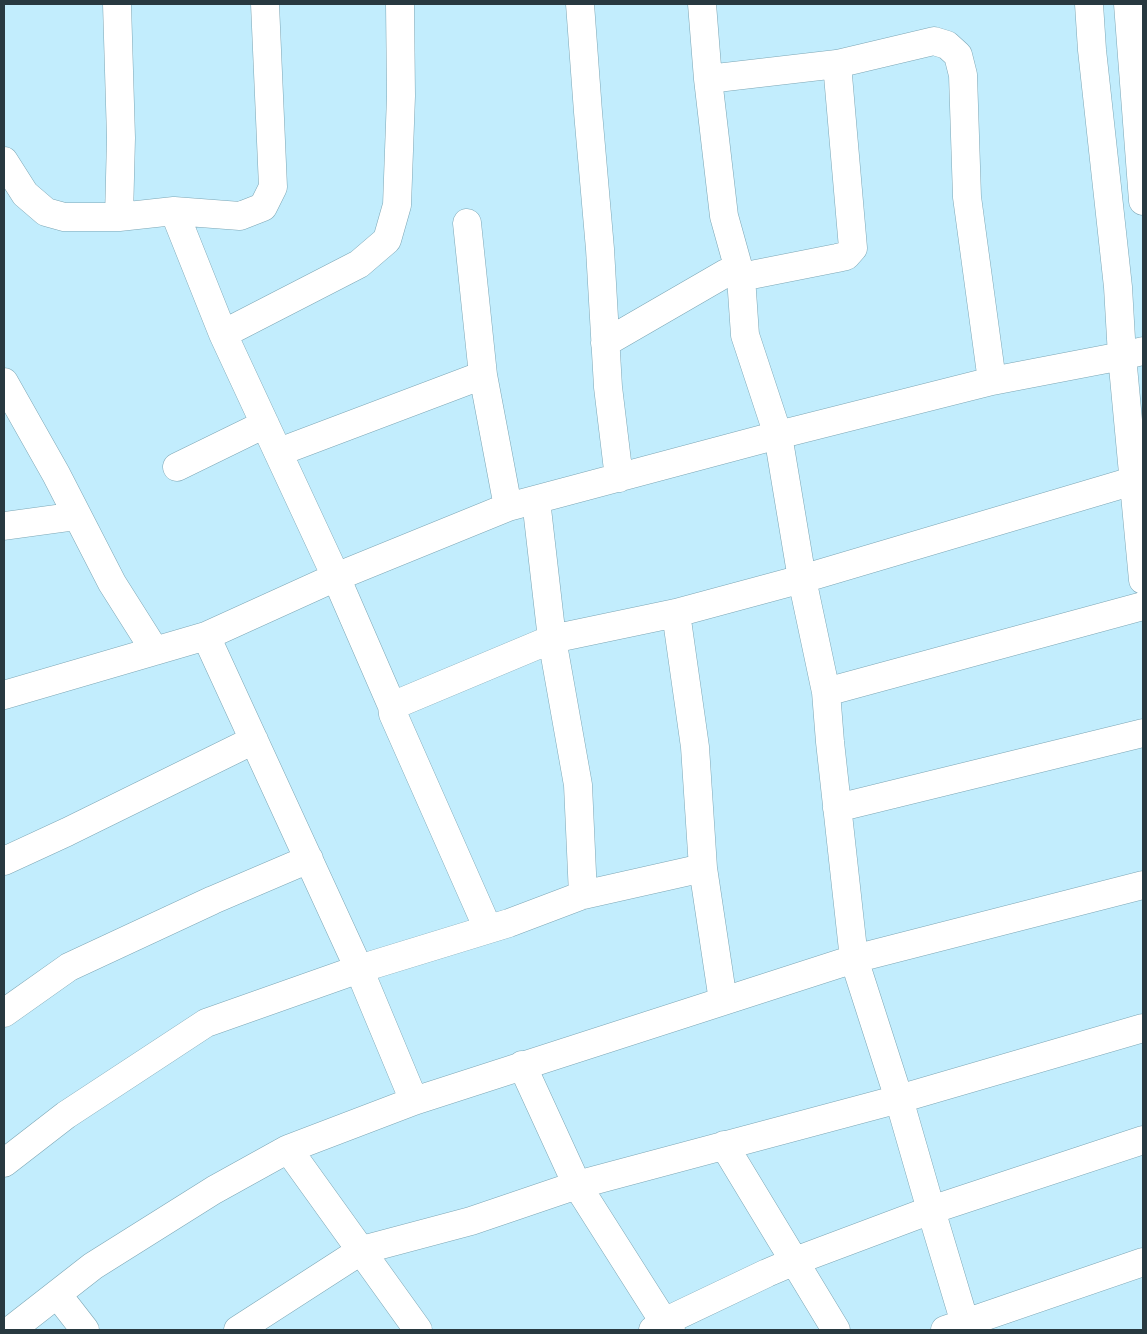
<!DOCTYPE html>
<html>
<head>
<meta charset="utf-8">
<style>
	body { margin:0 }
	#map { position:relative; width:1147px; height:1334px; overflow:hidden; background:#c2edfd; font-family:Inter,sans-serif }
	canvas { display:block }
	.frame { position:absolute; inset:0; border:5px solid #283940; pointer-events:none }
</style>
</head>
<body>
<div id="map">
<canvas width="1147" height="1334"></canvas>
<div class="frame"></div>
</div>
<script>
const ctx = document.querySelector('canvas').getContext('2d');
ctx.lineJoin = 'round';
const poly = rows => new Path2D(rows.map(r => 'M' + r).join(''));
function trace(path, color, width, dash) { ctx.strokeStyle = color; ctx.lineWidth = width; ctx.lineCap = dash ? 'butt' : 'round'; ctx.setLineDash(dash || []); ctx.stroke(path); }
const minor = poly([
	[117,4,121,138,119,217],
	[580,4,588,112,600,249,608,387,619,478],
	[702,4,708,79,724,216,741,277,745,335,778,435,992,381,1122,356,1143,580],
	[1089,4,1092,50,1118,287,1122,356,1143,351],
	[1128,4,1143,201],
	[708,79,837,64,934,41,947,45,958,55,963,75,967,197,992,381],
	[4,161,25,194,46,212,64,217,119,217,174,211,223,334,336,577,508,507,778,435,802,579,826,692,830,742,854,959,899,1099,931,1210,967,1330],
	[174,211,240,216,263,207,273,187,265,4],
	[467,223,483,375],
	[223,334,359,264,387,240,397,205,401,96,400,4],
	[605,343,726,273,741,277,837,258,846,256,853,248,837,64],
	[4,382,56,474,112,583,155,651],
	[279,452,483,375,508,507],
	[177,467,265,424],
	[536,500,552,639,676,613,802,579,1133,481],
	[4,526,77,516],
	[676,613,695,747,703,868],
	[206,636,336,577,392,706,393,714,488,929],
	[826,692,1143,606],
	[4,695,206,636,359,969,414,1101],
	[392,706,552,639,578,785,583,895],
	[837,808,1143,733],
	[4,861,67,832,254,740],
	[4,1013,69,967,213,900,309,859],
	[522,1065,577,1185,664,1322,653,1330],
	[724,1145,836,1330],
	[288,1149,418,1330],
	[4,1163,66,1115,206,1023,359,969,509,923,583,895,703,868,723,1001],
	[57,1294,85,1330],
	[11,1330,93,1266,214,1190,288,1149,414,1101,854,959,1143,885],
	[238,1330,362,1250,471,1221,577,1185,899,1099,1143,1028],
	[671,1330,664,1322,767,1273,795,1261,931,1210,1143,1140],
	[945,1330,1143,1262]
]);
trace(minor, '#7ca6b5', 29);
trace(minor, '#fff', 28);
</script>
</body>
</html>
